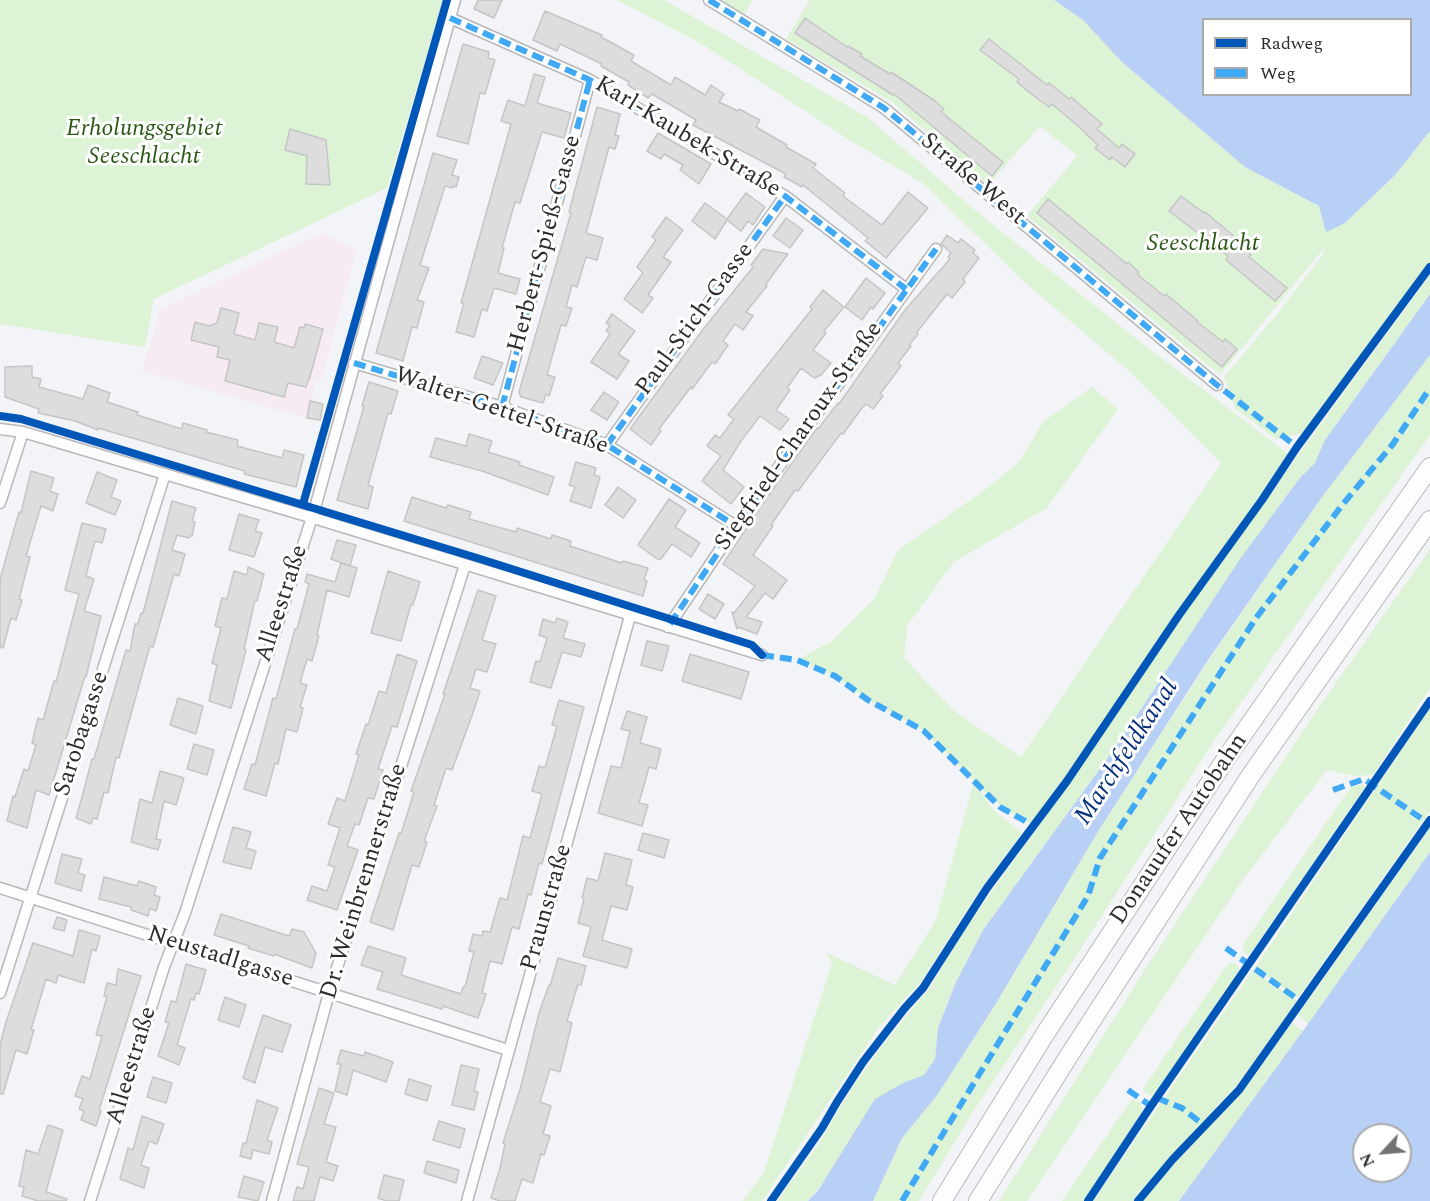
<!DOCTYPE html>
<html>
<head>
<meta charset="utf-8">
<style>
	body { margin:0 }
	#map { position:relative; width:1430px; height:1201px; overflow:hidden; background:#f3f4f7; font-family:Spectral,serif }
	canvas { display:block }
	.legend { position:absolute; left:1202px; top:18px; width:210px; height:78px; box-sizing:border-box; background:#fff; border:2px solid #ababab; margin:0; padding:8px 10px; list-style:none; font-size:18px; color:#2c2c2e }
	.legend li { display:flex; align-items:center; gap:12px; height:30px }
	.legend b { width:30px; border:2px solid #ababab }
	.north { position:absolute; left:1352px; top:1123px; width:60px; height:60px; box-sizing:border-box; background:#fff; border:2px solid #ababab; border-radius:50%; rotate:244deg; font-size:16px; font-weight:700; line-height:24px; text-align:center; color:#2c2c2e }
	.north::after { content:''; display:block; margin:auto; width:21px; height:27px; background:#727274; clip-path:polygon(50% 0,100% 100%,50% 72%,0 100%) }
</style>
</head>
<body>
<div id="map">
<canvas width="1430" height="1201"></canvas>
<ul class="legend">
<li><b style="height:8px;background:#0057b8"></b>Radweg</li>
<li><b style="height:8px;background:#3fa9f5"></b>Weg</li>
</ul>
<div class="north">N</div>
</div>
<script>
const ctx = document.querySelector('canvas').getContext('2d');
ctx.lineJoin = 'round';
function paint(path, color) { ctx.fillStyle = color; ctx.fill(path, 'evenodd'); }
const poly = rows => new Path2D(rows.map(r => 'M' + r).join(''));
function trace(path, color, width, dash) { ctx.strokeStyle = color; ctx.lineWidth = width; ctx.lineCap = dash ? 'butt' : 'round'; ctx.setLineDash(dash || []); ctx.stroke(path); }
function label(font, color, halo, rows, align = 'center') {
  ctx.font = font + ' Spectral,serif'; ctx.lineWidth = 6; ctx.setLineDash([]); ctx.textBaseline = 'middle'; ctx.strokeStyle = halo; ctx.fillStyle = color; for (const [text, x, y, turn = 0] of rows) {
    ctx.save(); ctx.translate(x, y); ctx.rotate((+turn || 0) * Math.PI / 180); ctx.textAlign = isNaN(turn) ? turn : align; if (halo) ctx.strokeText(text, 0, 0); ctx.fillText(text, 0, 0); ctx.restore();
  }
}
paint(poly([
	[322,233,356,251,321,381,315,381,311,396,313,397,312,402,310,402,307,418,142,371,161,309]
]), '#f6eaf3');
paint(poly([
	[0,0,443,0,387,188,154,299,145,347,0,324],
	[617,0,664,0,867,117,982,216,1143,344,1290,455,1034,826,1001,807,976,784,992,809,1022,833,981,888,923,979,879,1027,762,1201,743,1201,764,1172,832,964,827,953,895,985,936,920,974,781,924,731,868,700,835,676,797,660,832,641,875,598,898,550,982,492,1019,462,1044,421,1092,387,1118,409,1047,508,954,562,907,626,904,658,953,710,1021,757,1221,463,1129,371,1023,281,924,184,848,139,702,44],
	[720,0,753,0,744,15],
	[810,0,1054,0,1083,20,1122,62,1245,167,1319,206,1345,223,1395,175,1430,131,1430,264,1305,433,1276,439,1235,408,1224,377,1277,314,1323,255,1324,248,1220,375,1027,216,1077,156,1040,126,988,185,892,102,786,39],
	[1430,275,1430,294,1325,440,1315,463,1299,479,1241,559,1120,741,983,930,956,982,938,1028,935,1059,924,1076,903,1083,808,1201,777,1201,818,1145,851,1090,882,1046,932,985,957,941,1097,743,1197,594],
	[1430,355,1430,435,1214,741,1062,978,971,1115,919,1201,873,1201,902,1138,938,1094,995,1005,1099,830,1209,660,1322,497],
	[1430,549,1430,688,1373,775,1354,776,1327,770,1244,878,1027,1201,999,1201,1144,971,1312,717],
	[1430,708,1430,811,1298,998,1255,968],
	[1363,784,1365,787,1251,953,1245,954,1242,946,1350,788],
	[1430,828,1430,852,1308,1024,1298,1015],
	[1230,963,1234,963,1239,968,1239,973,1154,1096,1146,1094,1143,1089,1226,966],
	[1253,970,1297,1001,1238,1084,1170,1157,1133,1201,1093,1201],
	[1292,1023,1303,1031,1179,1201,1143,1201,1179,1158,1241,1094],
	[1132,1099,1141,1103,1142,1112,1084,1201,1062,1201]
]), '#dcf3d5');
paint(poly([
	[1054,0,1430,0,1430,131,1395,175,1345,223,1326,232,1319,206,1245,167,1122,62,1083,20],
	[1204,20,1410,20,1410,94,1204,94],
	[1430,294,1430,355,1322,497,1208,660,1099,830,995,1005,938,1094,902,1138,873,1201,808,1201,819,1189,875,1099,903,1083,924,1075,935,1059,938,1028,956,982,983,930,1120,741,1240,559,1299,479,1315,463,1325,440],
	[1430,852,1430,1201,1179,1201,1308,1024],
	[1364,1135,1400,1135,1400,1171,1364,1171]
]), '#b8cff6');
const building = poly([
	[478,0,502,0,494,18,474,9,478,0],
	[545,11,602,35,601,37,634,55,631,61,671,85,675,77,705,95,711,85,724,94,719,102,738,111,739,109,760,120,756,127,787,145,786,147,816,164,813,168,845,193,843,196,882,225,908,192,928,208,886,258,865,241,868,238,803,185,802,187,784,177,786,174,693,125,696,120,652,94,648,98,628,85,629,82,601,66,602,64,560,44,557,51,533,40,545,11],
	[805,18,847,47,848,46,862,54,860,56,890,74,891,72,935,101,944,109,941,112,1003,162,992,176,894,94,893,95,795,33,805,18],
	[989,39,1047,85,1049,83,1069,99,1071,97,1102,124,1097,129,1119,148,1122,144,1135,154,1125,167,1112,157,1110,160,1095,148,1098,145,1078,126,1052,104,1049,107,1030,93,1017,82,1019,79,980,50,989,39],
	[463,44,489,52,488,58,495,60,485,94,480,93,468,144,437,136,463,44],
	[534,74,545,77,537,103,571,113,564,138,542,132,520,203,515,202,502,248,504,248,498,273,520,279,516,294,494,288,487,311,482,309,474,337,456,332,464,303,461,303,511,124,501,121,508,100,525,106,534,74],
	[597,107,620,114,615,135,619,136,615,149,609,147,586,233,603,238,597,260,586,257,577,287,572,285,566,307,572,308,566,326,561,325,547,375,555,377,549,396,546,394,543,403,521,397,519,392,571,213,569,212,597,107],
	[290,129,326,140,330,185,306,184,307,156,285,150,290,129],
	[658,133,711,164,699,184,680,170,683,165,664,154,661,159,647,151,658,133],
	[433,153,457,160,452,175,459,177,456,187,453,186,452,188,445,186,420,265,429,268,417,300,424,302,417,328,412,327,403,361,376,353,433,153],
	[746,193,765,207,753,225,748,221,741,231,727,220,715,239,692,221,705,203,727,219,746,193],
	[1181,196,1204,213,1205,212,1235,237,1233,240,1251,255,1249,257,1287,288,1275,301,1226,260,1228,256,1169,211,1181,196],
	[1048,199,1127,264,1128,262,1139,272,1137,274,1164,296,1166,294,1198,321,1197,322,1223,342,1225,339,1237,349,1222,367,1037,213,1048,199],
	[666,217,683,230,663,257,671,262,648,295,653,298,642,313,624,299,643,273,637,267,656,240,652,237,666,217],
	[786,218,803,230,790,248,773,236,786,218],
	[947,235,958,243,961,239,975,250,973,253,979,258,963,279,965,282,952,298,947,294,917,332,918,334,909,345,911,346,898,363,901,366,880,394,883,396,873,409,866,404,862,408,843,434,841,433,798,491,795,490,771,525,773,526,753,555,787,580,773,599,765,593,746,617,762,622,757,634,738,627,737,629,732,612,734,613,755,586,723,564,761,506,817,428,818,429,838,403,839,404,905,310,950,259,948,257,951,253,941,244,947,235],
	[763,249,788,254,766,284,767,286,746,312,753,316,743,330,735,324,723,341,728,345,715,364,712,362,692,389,691,387,659,429,661,431,651,445,630,429,705,327,753,267,751,265,763,249],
	[866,278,885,293,873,309,871,307,862,320,845,307,866,278],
	[823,290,844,307,824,331,826,333,813,350,831,363,821,375,814,378,801,368,787,388,790,390,776,410,789,419,780,430,760,416,741,441,723,470,744,487,731,504,702,481,721,456,707,446,715,435,720,438,734,419,728,415,812,309,810,307,823,290],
	[221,308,239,313,234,334,255,340,259,323,278,327,274,342,294,348,300,327,304,328,305,324,323,329,309,380,308,380,306,387,288,383,284,397,225,381,230,360,217,357,219,347,191,340,195,322,209,326,217,323,221,308],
	[612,314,635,331,618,354,629,361,617,379,591,362,610,334,606,331,610,325,606,323,612,314],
	[482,356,503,363,493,385,474,378,482,356],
	[32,366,32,377,41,379,39,387,83,399,88,385,110,393,107,402,138,412,137,415,182,429,183,423,207,430,206,432,238,440,237,446,282,458,284,450,304,455,296,487,244,474,245,471,98,428,98,430,75,421,38,413,39,409,5,397,5,367,32,366],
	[369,382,398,391,391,414,388,413,368,485,373,487,368,509,337,500,364,406,362,406,369,382],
	[604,392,619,402,607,420,591,410,604,392],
	[310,401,323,404,320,420,307,418,310,401],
	[469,434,492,441,488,452,520,462,519,465,554,477,548,495,482,471,430,457,436,438,466,446,469,434],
	[576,462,596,468,594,475,600,477,591,508,570,501,575,487,569,485,576,462],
	[31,471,54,478,50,491,58,494,53,511,41,506,26,556,30,557,19,599,22,600,16,620,11,618,3,648,0,647,0,579,19,512,21,513,31,471],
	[97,472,117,480,111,497,121,501,115,515,86,503,97,472],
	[618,487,636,500,623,518,605,505,618,487],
	[412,497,446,508,448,505,471,512,469,519,516,532,517,528,551,539,552,535,571,541,570,546,622,563,623,561,648,568,644,580,647,581,643,596,404,521,412,497],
	[669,499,686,510,675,527,700,543,691,557,672,544,661,559,657,559,638,545,669,499],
	[172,501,196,508,192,521,195,522,192,536,190,536,189,538,177,535,172,550,185,554,179,576,174,574,153,647,150,646,139,685,119,758,116,757,108,793,104,792,97,819,93,818,91,824,76,818,82,797,92,759,94,759,126,650,130,651,135,624,138,624,141,613,143,613,172,501],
	[239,514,259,520,255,531,262,533,254,557,229,550,239,514],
	[82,523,106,529,102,543,95,541,90,559,86,576,94,579,84,611,101,616,86,677,85,676,49,795,36,790,27,828,7,821,13,796,15,797,24,769,28,771,36,745,32,743,38,718,43,720,54,681,56,682,79,594,65,590,82,523],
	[337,540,356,545,350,566,331,559,337,540],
	[341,563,357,568,349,597,327,590,317,635,319,636,312,661,307,659,300,683,307,685,300,707,303,708,297,732,286,729,278,764,275,763,266,796,244,789,252,764,255,765,273,698,276,699,295,629,297,629,309,584,305,582,307,574,335,582,341,563],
	[248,567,264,574,257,601,255,600,244,649,246,650,231,708,209,701,217,665,212,663,221,628,215,626,222,598,227,599,234,571,247,575,248,567],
	[388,571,420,582,413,605,411,604,401,641,371,633,388,571],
	[478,590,496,596,482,640,496,644,487,672,476,669,470,688,480,691,474,710,452,770,446,768,434,805,437,806,424,841,427,842,419,867,412,865,393,930,370,922,399,833,401,834,414,792,411,791,445,694,443,694,478,590],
	[708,594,724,604,715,619,699,609,708,594],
	[557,618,568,622,563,638,585,644,581,657,562,652,551,688,530,682,536,661,540,662,547,638,539,635,543,619,555,623,557,618],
	[647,641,669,646,662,671,641,665,647,641],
	[397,654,417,661,397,727,392,726,378,769,383,770,374,799,368,798,359,825,355,824,347,846,358,850,337,910,307,900,312,886,327,891,335,867,328,865,340,828,328,824,337,798,345,801,359,755,356,754,366,724,368,725,379,691,386,693,397,654],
	[690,654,749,672,741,699,682,681,690,654],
	[178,698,203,706,196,734,170,725,178,698],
	[559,700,584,707,542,864,539,863,531,895,528,894,519,929,512,927,502,964,490,961,482,993,486,994,478,1018,443,1006,442,1009,377,989,383,972,361,965,368,946,406,958,401,975,461,994,463,987,465,987,474,952,469,951,473,934,482,936,483,931,490,932,500,898,507,900,523,836,530,838,542,794,532,791,539,766,545,768,557,726,552,725,559,700],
	[627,711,647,717,640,743,661,749,656,769,649,767,639,803,648,805,642,826,598,813,611,766,621,768,630,731,621,729,627,711],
	[194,744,214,750,207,775,187,769,194,744],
	[160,771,184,778,176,805,164,801,156,839,161,840,158,850,131,842,140,799,152,803,160,771],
	[233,827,251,832,246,848,256,851,251,869,223,862,233,827],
	[643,833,669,840,664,858,638,850,643,833],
	[605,853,632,860,626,885,633,887,627,910,611,906,602,940,632,949,627,968,583,956,591,927,578,923,584,899,582,898,587,878,598,881,605,853],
	[62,854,82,859,78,873,85,875,81,891,55,883,62,854],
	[104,877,137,886,139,881,156,887,154,895,160,897,156,911,150,908,148,916,131,910,131,907,99,899,104,877],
	[221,914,289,936,292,929,304,932,316,953,312,968,274,954,274,956,248,948,249,946,214,935,221,914],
	[57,917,67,920,64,931,53,928,57,917],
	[79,930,100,936,96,951,92,949,84,983,58,975,56,983,46,979,31,1030,34,1030,27,1054,16,1050,3,1094,0,1094,0,1045,6,1022,33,943,73,956,79,930],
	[558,958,586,966,581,985,578,984,567,1021,572,1023,560,1072,550,1069,540,1102,551,1106,543,1134,550,1136,544,1155,541,1154,533,1183,522,1179,515,1201,500,1201,491,1198,500,1168,505,1144,503,1143,521,1086,539,1013,549,985,550,986,558,958],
	[186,964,206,970,199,994,196,993,194,1000,191,999,177,1045,185,1048,179,1065,158,1056,169,1023,165,1022,171,1001,176,1002,186,964],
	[118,969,141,976,99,1110,101,1111,96,1126,81,1120,84,1111,79,1109,83,1099,75,1096,82,1076,90,1079,102,1036,96,1035,107,997,104,996,107,983,116,985,118,969],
	[225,997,246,1005,239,1027,218,1020,225,997],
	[263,1015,291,1025,282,1052,265,1047,255,1083,243,1078,263,1015],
	[341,1050,364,1056,365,1052,393,1062,386,1082,353,1070,347,1095,335,1091,341,1064,337,1064,341,1050],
	[461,1065,479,1069,474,1091,478,1092,474,1110,452,1105,461,1065],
	[153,1077,172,1083,166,1103,147,1097,153,1077],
	[409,1079,431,1086,427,1101,405,1094,409,1079],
	[319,1088,334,1093,324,1124,336,1127,326,1162,338,1166,333,1181,320,1177,314,1201,293,1201,297,1187,303,1189,309,1167,297,1164,319,1088],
	[257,1100,278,1108,267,1140,272,1142,269,1154,253,1150,251,1159,240,1156,243,1143,246,1144,257,1100],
	[142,1116,164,1124,157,1144,149,1141,141,1165,149,1168,144,1188,120,1179,128,1148,133,1150,142,1116],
	[439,1121,465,1129,460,1148,433,1140,439,1121],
	[48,1125,63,1130,46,1192,67,1199,66,1201,38,1201,22,1196,24,1187,19,1186,26,1150,38,1154,48,1125],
	[427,1161,459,1170,456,1183,424,1173,427,1161],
	[384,1175,404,1180,399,1201,387,1201,378,1198,384,1175],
	[244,1176,264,1182,258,1201,238,1197,244,1176]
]);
paint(building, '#deddde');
trace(building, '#c5c5c6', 1.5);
const minor = poly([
	[709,0,884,108,1217,385],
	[450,18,590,80,690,139,785,196,906,289],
	[354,363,502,407,607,445,736,526],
	[502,407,590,80],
	[0,429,23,432,320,520,762,655],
	[607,445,785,196],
	[0,503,23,432],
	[668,627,736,526,936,249],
	[0,888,508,1050],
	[0,993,165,474],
	[90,1201,164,967,185,913,315,508,455,0],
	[272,1201,329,993,465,565],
	[467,1201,630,616]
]);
const motorway = poly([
	[942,1201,1045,1034,1229,754,1430,467],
	[978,1201,1070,1054,1251,775,1430,520]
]);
trace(minor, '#b8b8ba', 13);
trace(motorway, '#b8b8ba', 20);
trace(minor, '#fdfdfe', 10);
trace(motorway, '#fdfdfe', 18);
trace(poly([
	[709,0,884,108,1217,385,1297,447],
	[450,18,590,80,690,139,785,196,906,289],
	[354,363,502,407,607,445,736,526],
	[502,407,590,80],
	[607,445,785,196],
	[670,624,736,526,936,249],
	[762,655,797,660,835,676,868,700,924,731,1000,807,1034,826],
	[1333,790,1364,779,1428,823],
	[1226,948,1300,1001],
	[1128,1090,1151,1106],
	[1157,1098,1182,1108,1205,1126],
	[902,1201,1088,896,1100,858,1256,618,1343,504,1393,444,1430,388]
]), '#3fa9f5', 6, [12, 6]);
trace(poly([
	[0,416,21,419,477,558,752,645,762,655],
	[303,504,447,0],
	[771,1201,822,1128,837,1102,863,1062,904,1009,923,988,987,888,1067,781,1179,615,1262,500,1297,447,1430,267],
	[1088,1201,1151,1106,1430,701],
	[1138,1201,1173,1159,1239,1090,1430,820]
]), '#0057b8', 8);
label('italic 24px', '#2a5814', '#fff', [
	["Erholungsgebiet",144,130],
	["Seeschlacht",144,158],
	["Seeschlacht",1203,245]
]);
label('24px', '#2c2c2e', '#fff', [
	["Karl-Kaubek-Straße",687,138,31],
	["Straße West",972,180,40],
	["Herbert-Spieß-Gasse",546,244,-75],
	["Paul-Stich-Gasse",696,320,-54],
	["Walter-Gettel-Straße",501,412,19],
	["Siegfried-Charoux-Straße",800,437,-55],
	["Alleestraße",283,604,-72],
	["Sarobagasse",83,734,-72],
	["Donauufer Autobahn",1180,830,-56],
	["Dr. Weinbrennerstraße",365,882,-73],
	["Praunstraße",548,908,-74],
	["Neustadlgasse",220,958,18],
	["Alleestraße",133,1066,-73]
]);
label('italic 26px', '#06307c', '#fff', [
	["Marchfeldkanal",1128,753,-57]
]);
</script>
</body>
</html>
